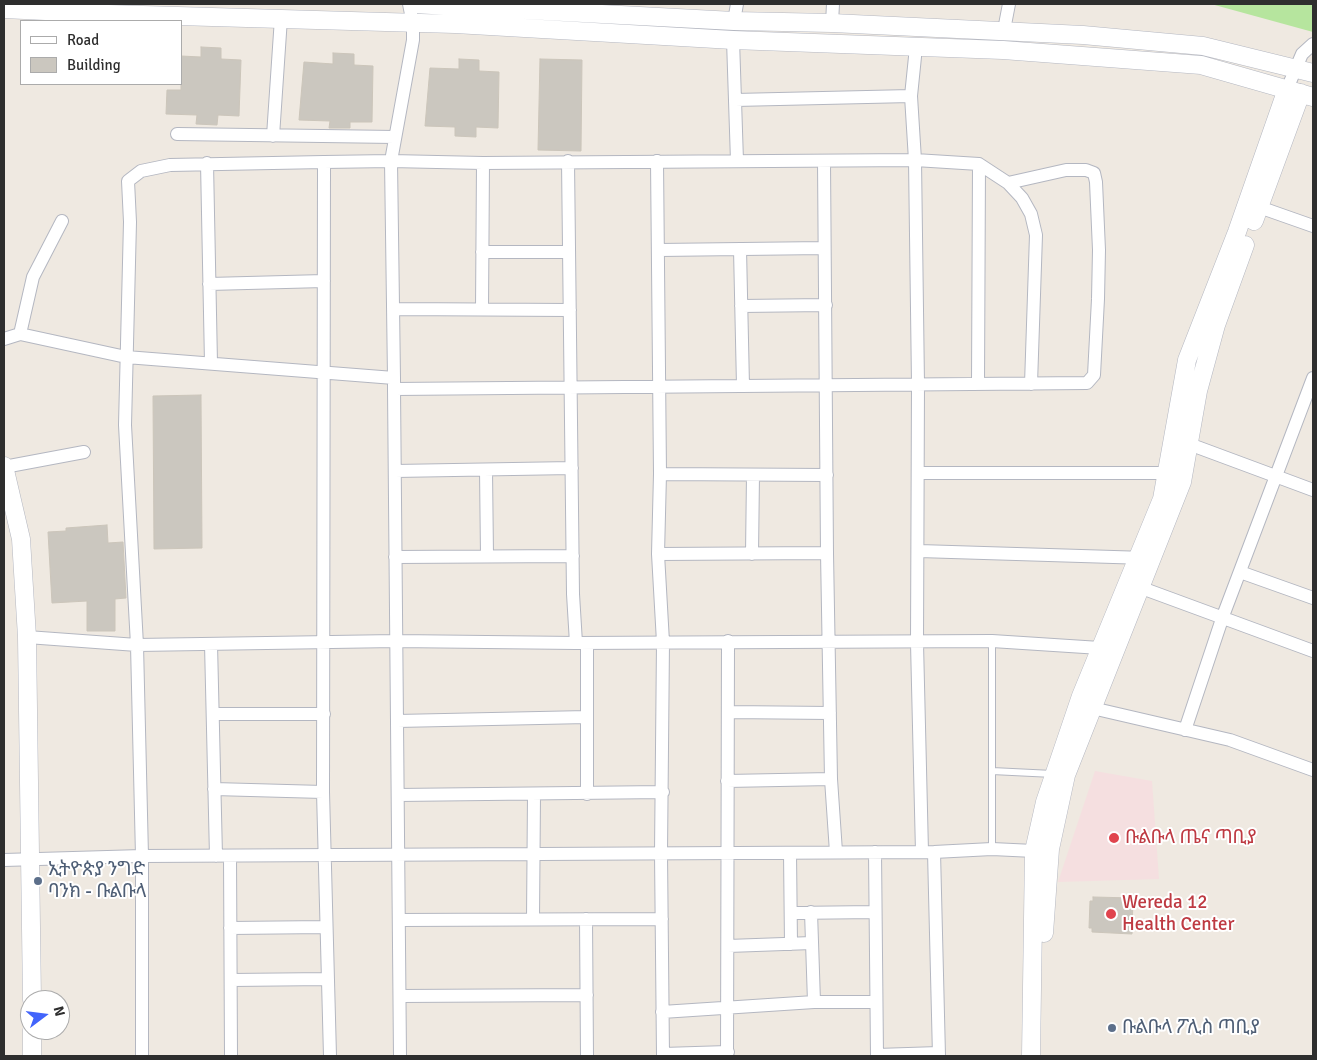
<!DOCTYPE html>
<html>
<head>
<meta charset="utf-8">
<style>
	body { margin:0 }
	#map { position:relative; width:1317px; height:1060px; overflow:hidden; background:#efe9e1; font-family:Signika,sans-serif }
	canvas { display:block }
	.frame { position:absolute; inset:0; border:5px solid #2e2e2e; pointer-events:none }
	.legend { position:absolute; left:20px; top:20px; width:162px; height:65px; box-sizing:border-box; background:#fff; border:1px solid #ababab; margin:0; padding:6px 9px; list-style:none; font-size:15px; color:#2e2e2e }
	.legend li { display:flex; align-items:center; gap:10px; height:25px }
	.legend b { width:25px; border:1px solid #ababab }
	.north { position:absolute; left:20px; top:990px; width:50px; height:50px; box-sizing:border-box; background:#fff; border:1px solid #ababab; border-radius:50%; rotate:75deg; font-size:14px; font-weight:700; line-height:20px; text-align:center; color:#2e2e2e }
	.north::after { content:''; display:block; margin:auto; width:18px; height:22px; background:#4264fb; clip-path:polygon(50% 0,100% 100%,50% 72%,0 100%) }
</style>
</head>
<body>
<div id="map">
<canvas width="1317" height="1060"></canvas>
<div class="frame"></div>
<ul class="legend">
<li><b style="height:6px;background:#fff"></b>Road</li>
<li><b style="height:14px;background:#cbc7bf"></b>Building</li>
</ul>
<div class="north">N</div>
</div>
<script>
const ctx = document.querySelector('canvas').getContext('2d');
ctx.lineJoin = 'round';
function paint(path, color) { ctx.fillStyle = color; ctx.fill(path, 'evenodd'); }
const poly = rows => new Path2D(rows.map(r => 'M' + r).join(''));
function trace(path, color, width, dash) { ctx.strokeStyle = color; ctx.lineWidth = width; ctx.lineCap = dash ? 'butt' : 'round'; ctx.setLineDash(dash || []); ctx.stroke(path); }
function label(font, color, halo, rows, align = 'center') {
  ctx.font = font + ' Signika,"Noto Sans Ethiopic",sans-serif'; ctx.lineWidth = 4; ctx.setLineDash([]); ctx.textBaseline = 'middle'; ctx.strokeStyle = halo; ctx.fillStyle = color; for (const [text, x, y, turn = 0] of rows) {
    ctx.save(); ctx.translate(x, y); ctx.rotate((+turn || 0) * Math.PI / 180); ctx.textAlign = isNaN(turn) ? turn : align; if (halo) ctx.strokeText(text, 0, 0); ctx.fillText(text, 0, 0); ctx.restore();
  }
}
paint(poly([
	[1095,771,1152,781,1159,879,1058,882]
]), '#f5dfe0');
paint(poly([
	[1211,4,1313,4,1313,32]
]), '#b6e59e');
const building = poly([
	[201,47,221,48,221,59,241,60,239,116,218,115,217,125,196,124,197,115,166,114,167,90,181,90,181,56,201,57,201,47],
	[333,53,354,54,354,65,373,66,372,122,350,122,350,128,329,128,330,121,299,120,304,62,333,64,333,53],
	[459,59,479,60,479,71,499,72,498,128,476,127,476,137,455,136,455,127,425,126,430,68,459,69,459,59],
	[540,59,582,60,581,151,538,150,540,59],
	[201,395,202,548,154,549,153,396,201,395],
	[107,525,108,543,123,542,126,598,115,599,115,631,87,631,87,601,52,603,48,532,66,531,66,528,107,525],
	[1093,897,1133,898,1132,934,1092,932,1092,928,1089,928,1090,901,1093,901,1093,897]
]);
paint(building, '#cbc7bf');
trace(building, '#cbc5ba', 1);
const lane = poly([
	[992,641,992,849],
	[992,771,1053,774]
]);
const street = poly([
	[409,4,413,24,413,40,391,161,483,163,915,160,918,384,917,643,922,852],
	[734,21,737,4],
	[832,23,833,4],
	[1004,30,1009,4],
	[733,40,737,161],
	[916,47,911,96,915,160,979,164,1008,183,1022,198,1031,214,1036,235,1031,384],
	[1287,89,1302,54,1313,44],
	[735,100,911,96],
	[177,134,395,137],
	[273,136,281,18],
	[568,161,573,594,576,643],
	[657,161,660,474,658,554,663,642,661,853,663,1056],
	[824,162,827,553,831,779,836,852],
	[207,163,211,363],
	[1259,207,1313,226],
	[740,249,743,386],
	[659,250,824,248],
	[482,252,569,252],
	[209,284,324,281],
	[741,306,826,305],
	[393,309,570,310],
	[482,309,483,163],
	[20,334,33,277,62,221],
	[4,339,20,334,126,357,394,378,394,389,1087,383,1094,375,1098,299,1099,250,1096,182,1094,173,1086,170,1066,170,1008,183],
	[978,384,979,164],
	[394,389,400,1056],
	[1189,444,1313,490],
	[4,467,84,452],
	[486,470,487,556],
	[395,471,572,468],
	[918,473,1166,473],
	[660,474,827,475],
	[919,551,1146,558],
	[658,554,827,553],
	[752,554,753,475],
	[395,557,573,556],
	[1240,572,1313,598],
	[1139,587,1313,651],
	[27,637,137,645,396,641,576,643,992,641,1100,648],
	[587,643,587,794],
	[211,644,216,856],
	[1092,708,1230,740,1313,770],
	[728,712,830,713],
	[213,714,324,714],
	[397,721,587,717],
	[1185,730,1223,616,1313,378],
	[727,781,831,779],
	[214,789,323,792],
	[398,795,663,792],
	[875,852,877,1056],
	[934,852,939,1056],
	[790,853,791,944],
	[230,856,231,1056],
	[4,860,142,856,934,852,992,849,1034,851],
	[811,912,814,1002],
	[791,913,875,912],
	[533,919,534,795],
	[586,919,587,1056],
	[399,920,662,919],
	[230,928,326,927],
	[728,946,812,943],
	[231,980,328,979],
	[400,996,587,995],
	[662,1012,814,1002,876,1002],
	[663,1054,728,1052],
	[877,1055,939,1053],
	[142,1056,142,856,137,645,125,425,130,222,128,181,141,171,170,165,324,162],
	[330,1056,323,792,324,162,391,161,394,378],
	[727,1056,728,641]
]);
const secondary = poly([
	[413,4,734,21,832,23,1083,35,1203,46,1313,73],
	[4,9,108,14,455,24,733,40,1003,50,1201,65,1313,97],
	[1254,221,1301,93],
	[4,466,21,539,27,637,32,1000],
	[1044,933,1050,849,1066,775,1182,482,1198,391,1216,325,1245,245],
	[32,1056,32,1030],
	[1031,1056,1034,851,1045,802,1081,696,1162,499,1187,360,1237,232,1287,89]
]);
trace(lane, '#b4b7c1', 8);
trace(street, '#b4b7c1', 14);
trace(secondary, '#b4b7c1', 19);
trace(lane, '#fff', 6);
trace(street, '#fff', 12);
trace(secondary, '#fff', 18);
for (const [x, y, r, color] of [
	[1114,838,6,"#e0444e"],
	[38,881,5,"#5c6f8a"],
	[1111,914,6,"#e0444e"],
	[1112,1028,5,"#5c6f8a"]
]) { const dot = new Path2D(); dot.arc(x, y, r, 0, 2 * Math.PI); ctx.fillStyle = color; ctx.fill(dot); trace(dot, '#fff', 2); }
label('19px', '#be3a42', '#fff', [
	["ቡልቡላ ጤና ጣቢያ",1125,838],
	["Wereda 12",1122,903],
	["Health Center",1122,925]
], 'left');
label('19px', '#4e5e75', '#fff', [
	["ኢትዮጵያ ንግድ",48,870],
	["ባንክ - ቡልቡላ",48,892],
	["ቡልቡላ ፖሊስ ጣቢያ",1122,1028]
], 'left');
</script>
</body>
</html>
